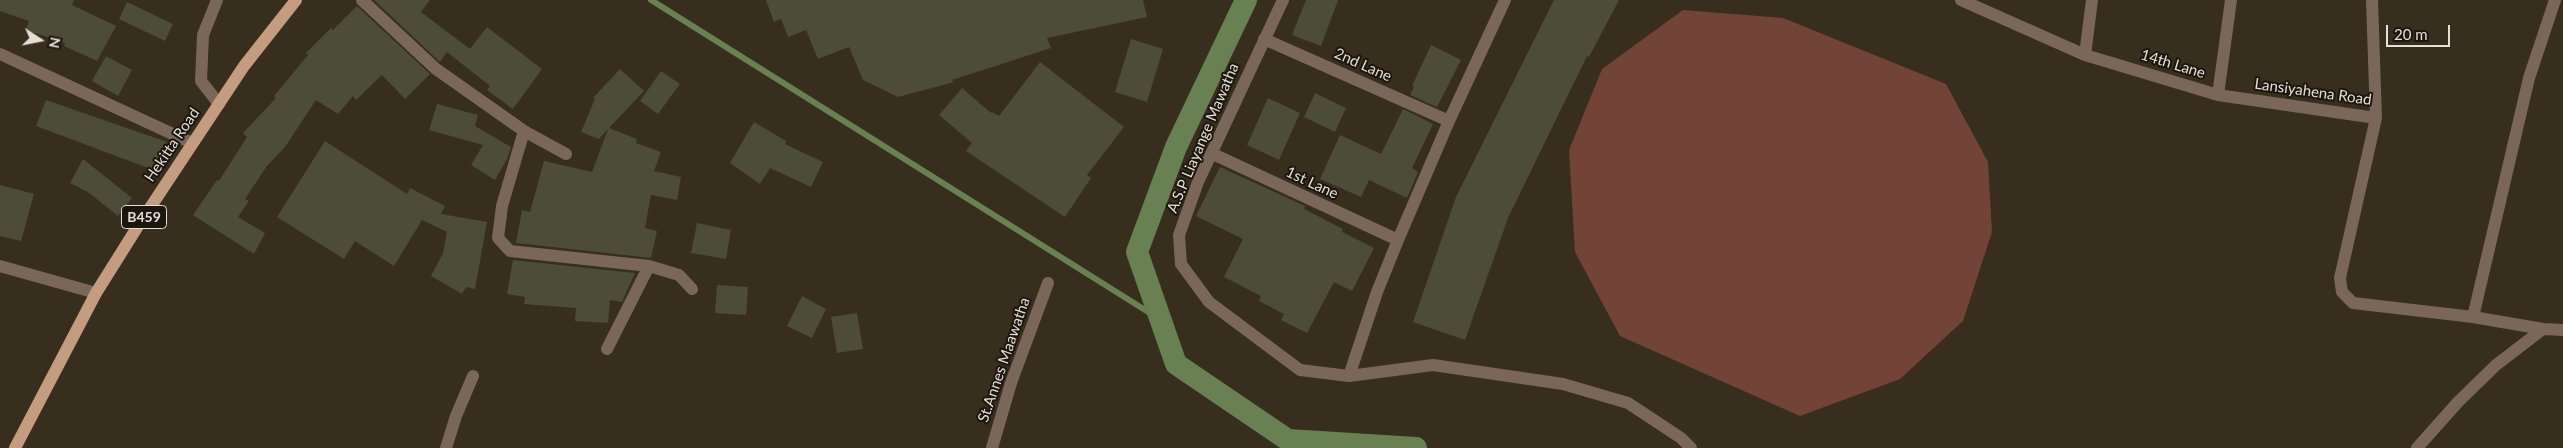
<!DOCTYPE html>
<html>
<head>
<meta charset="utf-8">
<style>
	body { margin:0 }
	#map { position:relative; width:2563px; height:448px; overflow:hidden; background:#372e1e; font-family:Lato,sans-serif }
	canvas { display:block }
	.north { position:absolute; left:15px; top:15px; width:50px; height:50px; -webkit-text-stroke:4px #1b1710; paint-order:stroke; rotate:101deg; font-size:14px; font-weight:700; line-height:20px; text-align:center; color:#e5dfd5 }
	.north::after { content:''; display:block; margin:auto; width:18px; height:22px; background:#e5dfd5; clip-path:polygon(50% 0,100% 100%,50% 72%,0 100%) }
	.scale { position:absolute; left:2386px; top:25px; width:64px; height:22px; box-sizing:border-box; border:2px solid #e5dfd5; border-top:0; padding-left:6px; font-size:15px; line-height:18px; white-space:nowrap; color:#e5dfd5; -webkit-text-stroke:4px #1b1710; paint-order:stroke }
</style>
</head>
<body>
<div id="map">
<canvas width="2563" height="448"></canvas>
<div class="north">N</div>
<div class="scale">20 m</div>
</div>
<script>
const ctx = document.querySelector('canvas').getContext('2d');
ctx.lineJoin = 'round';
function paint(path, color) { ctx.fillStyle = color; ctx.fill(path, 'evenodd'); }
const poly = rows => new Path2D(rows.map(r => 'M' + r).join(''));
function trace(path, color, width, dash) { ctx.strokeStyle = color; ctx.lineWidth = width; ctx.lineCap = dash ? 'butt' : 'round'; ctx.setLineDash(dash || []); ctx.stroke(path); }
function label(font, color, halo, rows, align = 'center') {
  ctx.font = font + ' Lato,sans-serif'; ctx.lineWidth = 4; ctx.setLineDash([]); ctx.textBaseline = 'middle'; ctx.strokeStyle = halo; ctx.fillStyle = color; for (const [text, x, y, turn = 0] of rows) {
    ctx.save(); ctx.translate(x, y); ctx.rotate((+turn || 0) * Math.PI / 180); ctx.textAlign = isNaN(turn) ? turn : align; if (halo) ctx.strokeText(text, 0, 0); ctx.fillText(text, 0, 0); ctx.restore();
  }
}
paint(poly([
	[1683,10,1783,18,1946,84,1988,162,1992,232,1963,321,1900,379,1800,416,1620,336,1575,252,1569,150,1602,69]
]), '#724337');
trace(poly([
	[651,0,1161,320]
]), '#688052', 6);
trace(poly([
	[1246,0,1176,147,1137,252,1176,364,1288,440,1416,448]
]), '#688052', 22);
paint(poly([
	[0,0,74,0,72,5,116,26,97,61,64,46,65,43,26,30,29,21,0,11],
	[374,0,430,0,421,12,470,49,487,27,542,69,513,109,487,90,490,86,447,52,440,62],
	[766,0,1143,0,1147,17,1047,38,1051,48,952,80,954,82,898,97,863,80,849,47,818,59,806,30,788,37,781,19,774,22],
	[1306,0,1338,0,1321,46,1292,35],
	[1554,0,1619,0,1589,57,1587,56,1508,218,1465,340,1413,322,1456,197],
	[127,2,173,24,165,41,119,19],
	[357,6,430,74,405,99,382,75,356,100,353,96,338,114,316,100,285,147,267,166,245,199,249,201,238,217,265,233,254,254,193,215,217,180,219,181,247,137,243,133,276,98,274,96,308,55,306,53,331,28,333,30],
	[1131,39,1163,49,1147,102,1115,92],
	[1431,45,1461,60,1437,107,1410,95,1414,87,1412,86],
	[106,56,132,70,118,96,92,81],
	[1040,62,1124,127,1087,175,1091,178,1065,217,966,151,972,143,939,115,962,88,991,113,992,112,999,116],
	[620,69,644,91,609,128,637,139,636,143,661,152,654,171,681,177,677,200,651,195,645,228,657,231,651,258,516,243,522,210,530,212,544,161,592,172,608,129,599,139,581,132,595,99,593,98],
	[661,71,680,84,658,114,640,101],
	[1315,93,1346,108,1335,132,1304,117],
	[1268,98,1300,113,1279,160,1247,145],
	[46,100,167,142,156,171,36,126],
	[437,104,478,115,475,126,511,147,507,159,495,180,471,165,483,145,429,130],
	[1403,109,1433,124,1412,168,1418,172,1407,198,1369,180,1361,197,1320,179,1340,135,1381,154],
	[754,122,786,141,785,144,823,162,811,187,770,168,760,184,730,163],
	[325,141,407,194,410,188,445,206,441,214,487,222,475,289,466,287,462,294,431,276,443,253,447,232,422,220,394,266,355,241,344,259,277,217],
	[83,159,132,198,118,216,88,192,70,183],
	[1220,167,1305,206,1304,209,1343,229,1342,232,1374,248,1352,291,1334,282,1307,333,1281,320,1284,314,1259,301,1261,296,1224,277,1243,239,1196,216],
	[0,185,34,194,21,241,0,236],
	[697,223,731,230,726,259,691,253],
	[513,260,635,273,622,302,610,300,608,323,575,321,576,308,524,304,525,297,507,294],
	[717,285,748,287,746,315,715,313],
	[802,296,826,309,812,338,787,326],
	[857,313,863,349,837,353,831,317]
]), '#4c4c39');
trace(poly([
	[217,0,203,35,201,81,219,104],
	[362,0,436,69,524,131,566,154],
	[1283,0,1198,182,1179,235,1181,264,1209,302,1300,370,1349,376,1433,365,1563,384,1628,403,1681,438,1691,448],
	[1961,0,2085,55,2218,95,2231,0],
	[1264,39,1449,121],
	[0,54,192,143],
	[2085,55,2092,0],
	[2218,95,2376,118,2372,0],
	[2376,118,2340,278,2342,292,2353,303,2473,317,2543,329],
	[524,131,502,206,498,238,510,251,649,266,679,275,692,289],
	[1213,154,1398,240],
	[0,266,96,293],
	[2473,317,2529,78,2555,0],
	[607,349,649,266],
	[1349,376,1377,292,1398,240,1449,121,1505,0],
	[446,448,456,416,473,376],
	[992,448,1011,383,1048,283],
	[2417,448,2458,402,2496,365,2543,329,2563,330]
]), '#7a6759', 12);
trace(poly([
	[15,448,96,293,138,226,244,66,296,0]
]), '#c49d80', 12);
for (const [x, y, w] of [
	[144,217,45]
]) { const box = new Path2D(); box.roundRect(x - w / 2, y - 11.5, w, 23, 4); ctx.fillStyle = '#1b1710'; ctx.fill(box); trace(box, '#e5dfd5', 1); }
label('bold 14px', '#e5dfd5', null, [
	["B459",144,217]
]);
label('15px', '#e5dfd5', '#1b1710', [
	["14th Lane",2173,64,17],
	["2nd Lane",1363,65,24],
	["Lansiyahena Road",2313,92,8],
	["A.S.P Liayange Mawatha",1203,138,-67],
	["Hekitta Road",172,145,-56],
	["1st Lane",1312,183,25],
	["St.Annes Maawatha",1004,360,-71]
]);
</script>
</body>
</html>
